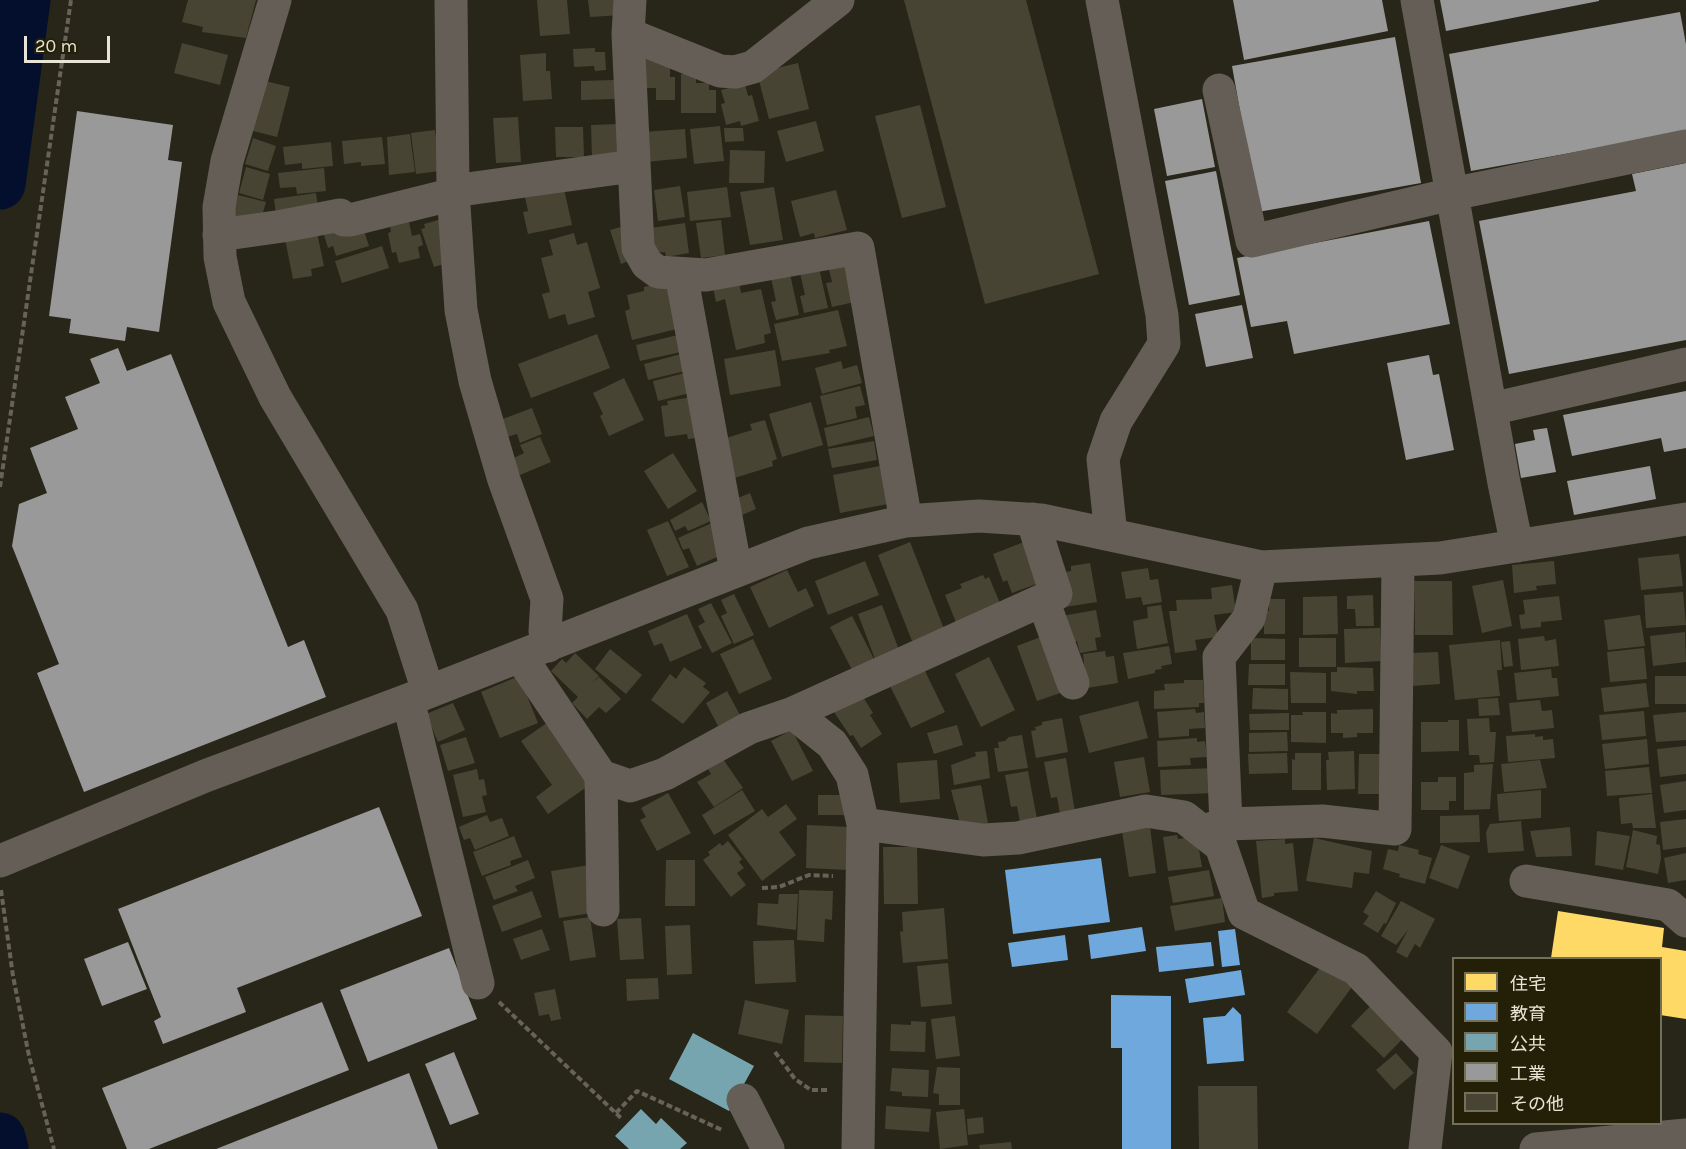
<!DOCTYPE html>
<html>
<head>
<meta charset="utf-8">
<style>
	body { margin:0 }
	#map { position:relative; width:1686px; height:1149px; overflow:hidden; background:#282618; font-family:Karla,"Noto Sans JP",sans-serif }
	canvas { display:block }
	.legend { position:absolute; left:1452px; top:957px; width:210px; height:168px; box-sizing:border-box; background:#242008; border:2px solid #726f5b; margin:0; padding:8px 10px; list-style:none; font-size:18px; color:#e8e5d7 }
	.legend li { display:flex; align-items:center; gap:12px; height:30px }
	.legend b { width:30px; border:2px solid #726f5b }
	.scale { position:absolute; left:24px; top:36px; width:86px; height:27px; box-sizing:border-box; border:3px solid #e8e5d7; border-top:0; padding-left:8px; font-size:18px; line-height:21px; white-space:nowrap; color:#e8e5d7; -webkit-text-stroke:4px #242008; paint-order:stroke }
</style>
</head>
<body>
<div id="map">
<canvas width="1686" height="1149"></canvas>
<ul class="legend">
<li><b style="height:16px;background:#ffd966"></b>住宅</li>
<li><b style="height:16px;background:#6fa8dc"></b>教育</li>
<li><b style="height:16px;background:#76a5af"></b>公共</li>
<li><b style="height:16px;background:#999"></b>工業</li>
<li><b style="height:16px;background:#474433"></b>その他</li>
</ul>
<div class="scale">20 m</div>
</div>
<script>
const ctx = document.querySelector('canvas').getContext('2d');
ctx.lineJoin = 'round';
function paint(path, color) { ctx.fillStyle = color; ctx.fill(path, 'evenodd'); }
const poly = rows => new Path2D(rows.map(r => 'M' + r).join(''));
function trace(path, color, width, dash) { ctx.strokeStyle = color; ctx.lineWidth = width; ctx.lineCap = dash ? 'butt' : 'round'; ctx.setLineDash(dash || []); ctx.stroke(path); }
paint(poly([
	[1558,911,1664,928,1662,947,1686,951,1686,1019,1660,1015,1660,958,1551,958]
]), '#ffd966');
paint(poly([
	[1101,858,1110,922,1013,934,1005,870],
	[1142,927,1146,951,1091,959,1088,935],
	[1235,929,1240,965,1222,967,1218,931],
	[1065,935,1068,960,1012,967,1008,943],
	[1211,942,1214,966,1159,972,1156,947],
	[1241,970,1245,995,1189,1003,1185,979],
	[1111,995,1171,996,1171,1149,1122,1149,1122,1048,1111,1048],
	[1233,1007,1241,1015,1244,1061,1207,1064,1203,1018,1225,1016]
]), '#6fa8dc');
paint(poly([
	[693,1033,754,1066,729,1111,669,1079],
	[641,1109,656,1124,661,1118,687,1143,680,1149,629,1149,615,1136]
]), '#76a5af');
paint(poly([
	[1233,0,1382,0,1388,31,1244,60],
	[1440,0,1599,0,1599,1,1446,31],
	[1680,12,1686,44,1686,132,1471,171,1449,54],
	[1395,37,1421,183,1258,212,1232,66],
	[1202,99,1215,167,1167,176,1154,109],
	[77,111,173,125,168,160,182,162,159,332,127,327,125,341,69,333,71,319,49,316],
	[1686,163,1686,340,1509,374,1479,221,1636,191,1632,174],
	[1216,171,1240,295,1189,305,1165,181],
	[1429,221,1450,324,1294,354,1287,321,1251,327,1237,258],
	[1242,305,1253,358,1206,367,1195,314],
	[118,348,127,371,171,354,288,647,304,640,326,697,84,792,37,673,59,664,12,546,19,504,47,493,30,448,78,429,65,397,100,383,90,359],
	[1429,355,1433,375,1439,374,1454,450,1406,460,1387,363],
	[1686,391,1686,448,1664,452,1661,438,1572,456,1563,415],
	[1547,428,1556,472,1521,478,1515,444,1535,440,1533,430],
	[1650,466,1656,499,1574,515,1567,481],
	[379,807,422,916,237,988,246,1012,163,1044,154,1021,161,1017,118,909],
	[128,942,147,989,102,1006,84,959],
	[449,948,477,1019,368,1062,340,990],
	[322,1002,349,1070,149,1149,127,1149,102,1088],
	[454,1052,479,1114,450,1125,425,1064],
	[409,1073,438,1149,216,1149]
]), '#999');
trace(poly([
	[0,184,25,0],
	[0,1138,3,1149]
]), '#040e2d', 51);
paint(poly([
	[188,0,256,0,246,38,202,32,203,27,182,22],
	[537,0,567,0,570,34,540,36],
	[588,0,620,0,621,15,590,17],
	[904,0,1026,0,1099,274,985,304],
	[182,43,228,55,220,85,174,73],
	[595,48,595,52,605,52,606,70,595,71,594,66,574,67,573,49],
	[546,53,546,71,550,71,552,99,523,101,520,55],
	[644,58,670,58,670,77,675,77,675,100,656,100,656,88,645,88],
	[798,63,809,109,769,119,757,73],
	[681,74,696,74,696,83,709,83,709,90,716,90,716,113,681,113],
	[261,80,290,87,277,137,249,130],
	[614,80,615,99,581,100,581,81],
	[745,84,748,96,752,95,759,121,741,126,740,121,726,125,721,104,725,103,721,90],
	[920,105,946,207,902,218,875,116],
	[518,117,521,162,496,163,493,118],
	[816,121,824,151,786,162,777,131],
	[618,124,620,155,592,157,591,125],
	[720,126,724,161,694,164,690,129],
	[555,127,583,127,584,157,556,157],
	[724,128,743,128,744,141,725,142],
	[685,129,687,158,645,162,643,132],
	[435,130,440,171,416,174,411,133],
	[410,134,415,172,389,175,387,137],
	[382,137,385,164,361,166,361,162,344,164,342,141],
	[253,138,276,146,268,171,245,164],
	[331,142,333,166,302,169,302,163,285,165,283,147],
	[730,150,765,151,764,183,729,183],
	[246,167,270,174,263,200,239,193],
	[324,168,326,191,297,194,296,187,280,188,278,173],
	[562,180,572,225,528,234,523,212,528,211,523,188],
	[680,186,685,217,658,221,654,190],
	[727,187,731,217,690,221,687,192],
	[774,187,783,240,750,245,740,192],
	[836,190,847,230,815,238,814,233,800,237,791,201],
	[316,193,319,216,277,221,274,199],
	[238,195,266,202,260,223,232,215],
	[442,219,448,263,434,267,421,229,425,228,424,224],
	[721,220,725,255,701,258,696,223],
	[409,222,412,236,420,234,423,245,418,247,420,258,399,263,396,252,392,253,388,233,391,232,390,227],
	[685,223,689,253,666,257,665,252,655,253,651,228],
	[321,225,363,228,369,246,336,256,333,246,328,248],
	[624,226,634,259,621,264,610,230],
	[316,228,324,266,311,269,312,276,293,279,284,234],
	[574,233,577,245,587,242,600,288,588,292,595,317,568,325,565,314,549,319,542,294,550,292,541,258,553,255,549,240],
	[382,246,389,268,342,283,335,261],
	[846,262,855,302,832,307,826,283,832,282,828,266],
	[819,268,828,308,804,313,800,296,805,295,800,273],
	[790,274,799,315,776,320,771,302,776,301,771,278],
	[738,276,741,293,761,289,771,333,764,335,765,343,736,350,725,299,716,302,712,282],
	[671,280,681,328,632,340,625,311,630,309,627,295,644,291,644,287],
	[838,310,847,346,829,350,830,353,782,361,774,324],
	[597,334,610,368,531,398,518,364],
	[678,335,681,352,640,361,636,345],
	[775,350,781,386,730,395,724,359],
	[681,354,685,371,648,380,644,364],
	[841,361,843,369,857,365,862,383,822,394,815,368],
	[685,373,690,393,658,401,653,381],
	[624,378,644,420,609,436,600,416,603,414,593,393],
	[860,386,865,405,855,407,857,418,827,425,820,396],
	[699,396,706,437,688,439,687,434,665,437,661,406,668,405,667,401],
	[811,402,823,445,782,457,769,414],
	[532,408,542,434,520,443,517,434,507,437,500,420],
	[869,417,874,436,828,447,824,428],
	[765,420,777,459,772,461,773,466,728,480,726,438,752,430,750,424],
	[540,437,551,462,520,475,512,459,524,453,520,445],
	[874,441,877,460,832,468,828,449],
	[673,453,697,491,668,509,644,471],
	[880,466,888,504,840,513,833,475],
	[750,493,756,509,735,518,731,501],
	[702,502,711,521,688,531,685,526,675,531,670,520],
	[668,521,689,567,667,576,647,530],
	[712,523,726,553,697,566,689,548,683,550,678,538],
	[910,542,944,629,912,641,878,555],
	[1024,542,1047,580,1012,593,1007,580,1003,582,993,554],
	[1679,554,1683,586,1641,590,1638,558],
	[865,561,879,595,828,615,815,581],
	[1554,561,1556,584,1536,586,1537,590,1514,593,1512,565],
	[1090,563,1097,602,1065,607,1059,573,1071,571,1071,566],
	[1148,568,1150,580,1158,579,1162,602,1143,605,1141,597,1126,599,1121,572],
	[787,570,798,592,806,588,814,606,769,628,750,587],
	[983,575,985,579,989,577,1002,608,957,625,945,595,962,588,960,584],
	[1503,580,1512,626,1482,633,1472,586],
	[1414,581,1452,581,1453,635,1415,635],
	[1232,585,1236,612,1214,615,1218,637,1195,640,1197,650,1175,653,1169,611,1177,611,1176,600,1212,599,1211,588],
	[1683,592,1686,625,1646,628,1644,595],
	[734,594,754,635,734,644,721,616,727,613,721,600],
	[1373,595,1374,626,1356,626,1355,609,1347,609,1347,596],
	[1337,596,1338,634,1303,635,1303,597],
	[1559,596,1562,620,1541,622,1541,627,1521,629,1519,615,1525,614,1523,600],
	[1269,599,1285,599,1285,634,1264,634,1264,610,1269,611],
	[711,603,732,643,712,653,698,626,705,622,698,609],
	[882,605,899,650,875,659,858,614],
	[1161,605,1168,643,1137,649,1133,621,1148,618,1147,607],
	[1096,610,1101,637,1095,638,1097,650,1080,653,1077,641,1074,642,1062,616],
	[687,614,702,648,670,662,662,643,654,646,648,631],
	[1640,615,1645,646,1608,650,1604,620],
	[852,616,874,659,852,670,830,627],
	[1380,628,1381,661,1345,663,1344,629],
	[1685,632,1686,662,1653,666,1650,636],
	[1051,633,1072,689,1037,701,1017,646],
	[1544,636,1545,641,1556,639,1559,666,1521,670,1518,639],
	[1251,638,1285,639,1285,660,1251,660],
	[1299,638,1336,638,1336,667,1299,667],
	[753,639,772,679,739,694,720,654],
	[1500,640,1502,670,1497,670,1500,696,1455,700,1449,645],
	[1510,641,1513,666,1504,667,1501,642],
	[1169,646,1172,664,1161,666,1162,669,1155,670,1155,673,1128,679,1123,653],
	[1644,648,1647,679,1610,682,1607,652],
	[610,649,642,675,626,694,595,669],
	[1105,651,1106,657,1114,656,1118,683,1087,688,1083,654],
	[1438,652,1440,684,1412,686,1410,653],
	[575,653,599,676,590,685,599,677,621,699,606,713,599,707,587,719,572,703,578,697,551,671,562,659,566,663],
	[989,657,1015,710,981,727,955,674],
	[1249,664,1285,664,1285,685,1248,685],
	[684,667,706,683,703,687,710,692,683,724,651,700,670,674,676,679],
	[923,667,945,712,911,728,889,684],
	[1337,667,1373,668,1374,691,1357,691,1357,694,1331,691,1331,672,1337,672],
	[1551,669,1552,678,1557,678,1559,696,1517,700,1514,673],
	[1290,672,1326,673,1326,703,1291,703],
	[519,676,538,723,500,738,481,692],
	[1655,676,1686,676,1686,704,1655,704],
	[1184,680,1203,680,1204,703,1199,703,1199,707,1154,709,1154,691,1165,690,1164,684,1184,683],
	[1646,683,1649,707,1604,712,1601,688],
	[1253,688,1288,689,1288,710,1252,709],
	[858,689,873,713,870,715,882,734,861,748,853,735,850,736,830,706],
	[727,691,740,715,718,726,706,703],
	[1498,698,1500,715,1479,716,1478,699],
	[1540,700,1542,711,1552,710,1554,728,1512,732,1509,703],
	[1138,701,1148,738,1089,753,1079,716],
	[453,703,465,730,438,742,426,714],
	[1195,709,1196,713,1204,712,1205,728,1189,729,1189,736,1159,738,1157,712],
	[1373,709,1373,733,1357,733,1357,737,1343,738,1343,733,1331,733,1331,713,1337,714,1337,710],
	[1644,711,1646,736,1602,740,1599,715],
	[1302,712,1326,712,1326,743,1291,742,1291,715,1303,715],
	[1686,712,1686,740,1656,742,1653,715],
	[1289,713,1289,730,1250,730,1249,714],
	[1062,718,1068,752,1036,758,1031,731,1036,730,1035,727,1042,725,1042,722],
	[1489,718,1490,732,1496,732,1494,762,1480,763,1479,755,1469,755,1467,719],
	[1448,720,1459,720,1459,751,1421,752,1421,722,1448,722],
	[548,722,591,784,548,814,536,797,552,785,521,741],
	[957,725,963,745,934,754,927,733],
	[792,730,813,771,792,781,771,741],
	[1287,732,1288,751,1249,752,1249,733],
	[1535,734,1535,737,1543,736,1543,740,1553,739,1555,758,1508,762,1506,736],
	[1022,735,1028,768,998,772,994,748,999,748,998,742,1005,741,1009,737],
	[466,737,475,763,448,771,440,745],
	[1197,738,1197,742,1205,741,1207,757,1190,758,1191,765,1158,767,1157,741],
	[1647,739,1649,764,1605,769,1602,744],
	[1686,746,1686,774,1660,777,1657,749],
	[987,751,990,778,954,785,951,765,976,756,975,752],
	[1354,751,1355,789,1327,790,1326,760,1329,760,1328,752],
	[1287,753,1288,773,1249,774,1248,754],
	[1295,753,1321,753,1321,790,1292,790,1292,759,1295,760],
	[1359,754,1384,754,1384,794,1358,794],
	[1144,757,1150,792,1120,797,1114,762],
	[1066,758,1075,812,1060,814,1057,797,1051,798,1044,762],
	[723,759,743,788,714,807,697,782,711,774,708,769],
	[937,760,940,799,900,803,897,763],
	[1540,760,1547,788,1504,792,1501,764],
	[1493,764,1490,809,1464,810,1464,773,1474,772,1474,765],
	[1649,767,1652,793,1607,796,1605,771],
	[1215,768,1216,793,1161,795,1160,770],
	[477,769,479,780,484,779,487,795,482,796,486,812,463,817,453,775],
	[1028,771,1037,819,1020,822,1017,806,1011,807,1005,775],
	[1438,777,1456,777,1456,801,1449,801,1449,810,1421,810,1421,782,1438,782],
	[1686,781,1686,810,1664,813,1660,785],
	[981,785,988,823,961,827,951,790],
	[742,790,755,811,714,835,702,815],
	[1541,790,1541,818,1499,821,1497,794],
	[668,793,691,833,657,851,640,820,646,817,641,808],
	[1652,794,1656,828,1633,828,1632,823,1621,824,1619,798],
	[818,795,846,795,847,815,818,815],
	[786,804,797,819,779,832,796,855,762,881,728,835,762,809,768,817],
	[487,815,490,822,502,818,509,836,475,850,470,838,464,840,459,827],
	[1479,815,1480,842,1440,843,1440,816],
	[1686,819,1686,847,1663,850,1660,822],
	[1521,821,1524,851,1488,853,1486,832,1490,824],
	[807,825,849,827,848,870,806,868],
	[1150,827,1156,873,1129,877,1122,831],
	[1570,827,1572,856,1536,857,1530,831],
	[1633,830,1657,836,1656,844,1660,845,1661,858,1658,874,1626,867],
	[1597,831,1630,836,1623,870,1595,865],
	[1177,835,1178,839,1194,837,1198,844,1202,867,1168,871,1163,837],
	[514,836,522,857,510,861,511,865,482,876,473,852],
	[1314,838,1372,851,1369,874,1354,872,1352,888,1306,881],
	[1285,839,1285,844,1293,843,1298,891,1274,893,1274,896,1262,898,1256,841],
	[728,841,742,859,739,862,744,868,737,873,746,885,731,897,703,860,710,855,708,852,720,843,722,846],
	[1399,845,1419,850,1418,854,1432,858,1425,884,1399,877,1400,874,1383,869,1388,849,1398,851],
	[1441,845,1470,856,1458,889,1429,878],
	[883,847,917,847,918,904,884,904],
	[1686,853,1686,880,1668,883,1664,858],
	[528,860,535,878,515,886,518,891,494,900,485,877],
	[666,860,695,860,695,906,665,906],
	[590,865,592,913,559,918,551,871],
	[1209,870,1214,896,1173,903,1168,877],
	[799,890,833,891,832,920,825,919,824,942,797,940],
	[532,891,542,917,502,932,492,906],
	[1376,891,1396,903,1386,924,1384,923,1378,933,1363,924,1369,916,1363,912],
	[779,894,798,894,796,930,757,925,758,903,778,904],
	[1222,898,1225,922,1175,931,1170,906],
	[1401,901,1435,919,1420,948,1415,944,1407,958,1396,952,1408,930,1396,945,1381,936],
	[944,908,948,959,903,963,900,931,903,932,902,912],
	[590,917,596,957,570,961,563,921],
	[641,918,644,959,620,960,617,919],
	[690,925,692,974,667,975,665,926],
	[542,929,550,950,521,960,513,939],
	[794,940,796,982,755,984,753,941],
	[948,963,952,1004,921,1007,917,966],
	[1322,965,1352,987,1317,1034,1287,1012],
	[658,978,659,999,627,1001,626,979],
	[555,989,561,1019,551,1021,549,1014,539,1016,534,993],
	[745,1000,789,1010,782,1044,738,1034],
	[1374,1002,1407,1034,1384,1058,1351,1026],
	[805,1015,843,1016,842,1063,804,1062],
	[955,1016,960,1056,936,1059,931,1019],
	[911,1021,926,1022,925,1052,890,1051,891,1024,911,1025],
	[1396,1053,1414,1073,1394,1090,1376,1070],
	[937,1067,960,1068,960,1105,939,1105,939,1094,933,1093],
	[892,1068,929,1070,928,1097,902,1096,902,1092,890,1091],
	[1198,1086,1257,1086,1258,1149,1199,1149],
	[886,1106,931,1109,929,1132,885,1129],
	[964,1109,968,1145,940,1149,936,1112],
	[983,1117,984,1133,968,1135,967,1119],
	[1011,1142,1012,1149,980,1149,979,1145]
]), '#474433');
trace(poly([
	[0,487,71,0],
	[762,888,779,887,809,875,833,876],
	[1,890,13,976,29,1056,54,1149],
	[499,1002,622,1119],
	[775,1052,795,1079,811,1090,828,1090],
	[616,1113,637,1091,722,1130]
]), '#68625a', 4, [6, 3]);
trace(poly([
	[275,0,227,161,219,207,220,257,229,302,275,397,402,610,428,691],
	[451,0,453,191,461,310,475,381,504,480,547,599,545,631,548,646],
	[630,0,628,34,638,248,647,264,658,272,706,275,858,248,906,521],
	[1102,0,1162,315,1164,344,1116,421,1103,459,1111,535],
	[1417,0,1504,483,1517,546],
	[628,34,720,71,735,72,753,67,838,0],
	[1219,90,1252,241,1452,194,1686,146],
	[453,191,633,166],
	[219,235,283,226,340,215,344,220,350,220,454,194],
	[681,274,736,571],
	[1491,409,1686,364],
	[1043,600,1073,683],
	[520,656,601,776,630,786,665,774,749,728,793,713,832,744,852,775,863,824,858,1149],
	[408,700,478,983],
	[793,713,1056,594,1032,519],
	[601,776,603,910],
	[863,824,983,840,1018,838,1146,811,1184,817,1221,846,1244,913,1356,969,1436,1052,1425,1149],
	[1226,824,1219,657,1249,618,1261,567],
	[1203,831,1226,824,1322,821,1395,829,1398,561],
	[0,861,205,776,408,700,808,543,906,521,979,516,1041,520,1261,567,1440,558,1686,519],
	[1526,881,1668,905,1686,921],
	[743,1100,768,1149],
	[1536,1149,1686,1135]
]), '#655e56', 33);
</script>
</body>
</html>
